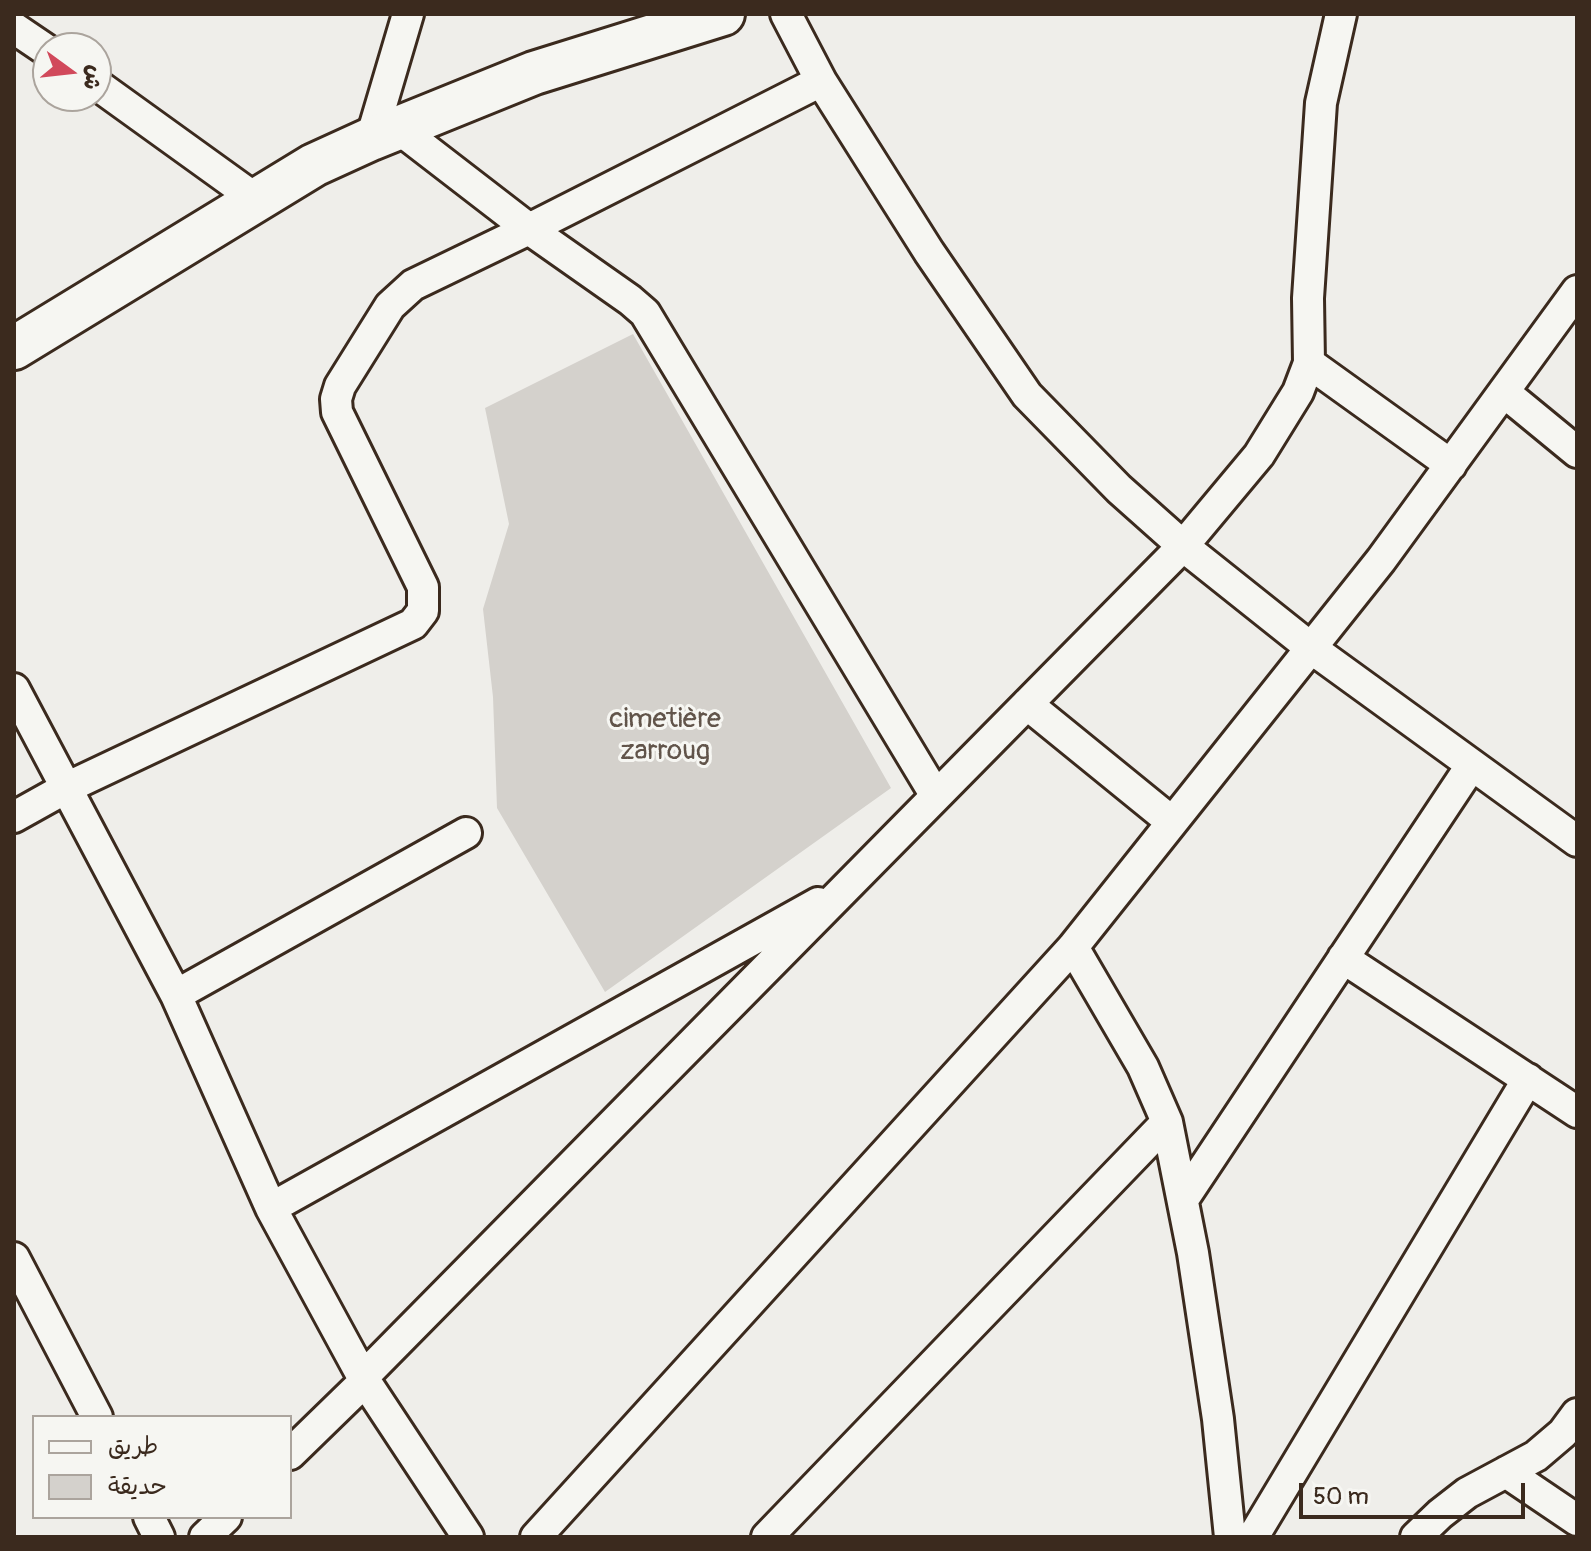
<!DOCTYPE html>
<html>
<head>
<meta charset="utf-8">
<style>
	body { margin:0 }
	#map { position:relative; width:1591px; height:1551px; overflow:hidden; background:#efeeea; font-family:Pangolin,"Playpen Sans Arabic",sans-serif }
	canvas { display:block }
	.frame { position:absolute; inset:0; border:16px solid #3b2a1e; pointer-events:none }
	.legend { position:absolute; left:32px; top:1415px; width:260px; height:104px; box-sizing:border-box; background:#f6f6f2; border:2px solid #aba49d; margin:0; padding:10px 14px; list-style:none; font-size:24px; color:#3b2a1e }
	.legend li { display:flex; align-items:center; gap:16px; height:40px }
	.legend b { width:40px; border:2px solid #aba49d }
	.north { position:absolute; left:32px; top:32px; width:80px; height:80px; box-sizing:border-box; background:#f6f6f2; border:2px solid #aba49d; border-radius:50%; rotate:105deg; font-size:22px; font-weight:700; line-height:32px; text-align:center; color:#3b2a1e }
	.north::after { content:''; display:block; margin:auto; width:28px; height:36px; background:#d1495b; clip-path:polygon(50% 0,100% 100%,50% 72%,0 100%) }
	.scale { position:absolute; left:1299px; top:1483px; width:226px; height:36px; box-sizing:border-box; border:4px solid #3b2a1e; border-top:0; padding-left:10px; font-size:24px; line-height:28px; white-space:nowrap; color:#3b2a1e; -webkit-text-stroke:6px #f6f6f2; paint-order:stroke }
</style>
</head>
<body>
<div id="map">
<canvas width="1591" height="1551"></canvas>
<div class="frame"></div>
<ul class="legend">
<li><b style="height:10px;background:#f6f6f2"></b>طريق</li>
<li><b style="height:22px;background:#d4d1cc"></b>حديقة</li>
</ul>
<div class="north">ش</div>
<div class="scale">50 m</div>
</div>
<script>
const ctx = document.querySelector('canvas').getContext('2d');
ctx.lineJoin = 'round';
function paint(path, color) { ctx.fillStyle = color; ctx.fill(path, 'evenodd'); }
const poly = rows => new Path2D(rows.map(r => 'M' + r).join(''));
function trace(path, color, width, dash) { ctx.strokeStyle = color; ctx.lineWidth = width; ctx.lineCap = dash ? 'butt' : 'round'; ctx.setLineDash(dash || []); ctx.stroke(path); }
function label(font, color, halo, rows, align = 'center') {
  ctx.font = font + ' Pangolin,sans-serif'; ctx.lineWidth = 6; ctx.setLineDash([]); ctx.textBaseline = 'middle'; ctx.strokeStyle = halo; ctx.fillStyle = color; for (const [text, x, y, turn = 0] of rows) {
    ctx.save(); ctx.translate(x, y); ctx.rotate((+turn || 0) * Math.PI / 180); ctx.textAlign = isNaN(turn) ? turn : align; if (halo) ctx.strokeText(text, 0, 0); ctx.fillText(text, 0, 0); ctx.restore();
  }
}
paint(poly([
	[633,334,891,788,605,992,497,808,493,697,483,609,509,524,485,408]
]), '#d4d1cc');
const street = poly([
	[786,14,821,81,929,252,1027,395,1119,489,1183,546,1311,648,1577,841],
	[14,28,48,51],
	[96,84,257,200],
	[398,128,529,229,630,300,645,313,936,796],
	[371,139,408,14],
	[1309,363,1451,465],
	[1504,392,1577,452],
	[14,689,176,995,271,1208,365,1381,468,1537],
	[1027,704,1172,822],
	[14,817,66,788,413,624,423,611,423,587,337,412,336,399,340,386,390,306,413,285,529,229,821,81],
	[1073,947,1143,1067,1167,1122,1193,1253,1218,1419,1230,1537],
	[1343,958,1577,1112],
	[176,995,466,833],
	[1184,1198,1471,766],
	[271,1208,818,903],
	[14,1258,97,1417],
	[363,1377,1183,546,1259,455,1298,392,1309,363,1308,298,1321,103,1341,14],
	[290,1454,365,1381],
	[1506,1472,1577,1520],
	[149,1517,159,1537],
	[205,1537,226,1517],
	[536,1537,1073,947,1381,560,1577,291],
	[767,1537,1167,1122],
	[1253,1537,1528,1079],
	[1416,1537,1440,1514,1467,1493,1536,1456,1563,1433,1577,1414]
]);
const secondary = poly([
	[14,348,314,165,371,139,534,73,723,14]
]);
trace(street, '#3b2a1e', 36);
trace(secondary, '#3b2a1e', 48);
trace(street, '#f6f6f2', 30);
trace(secondary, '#f6f6f2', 42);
label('28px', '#61544a', '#f6f6f2', [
	["cimetière",665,720],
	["zarroug",665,752]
]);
</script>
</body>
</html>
